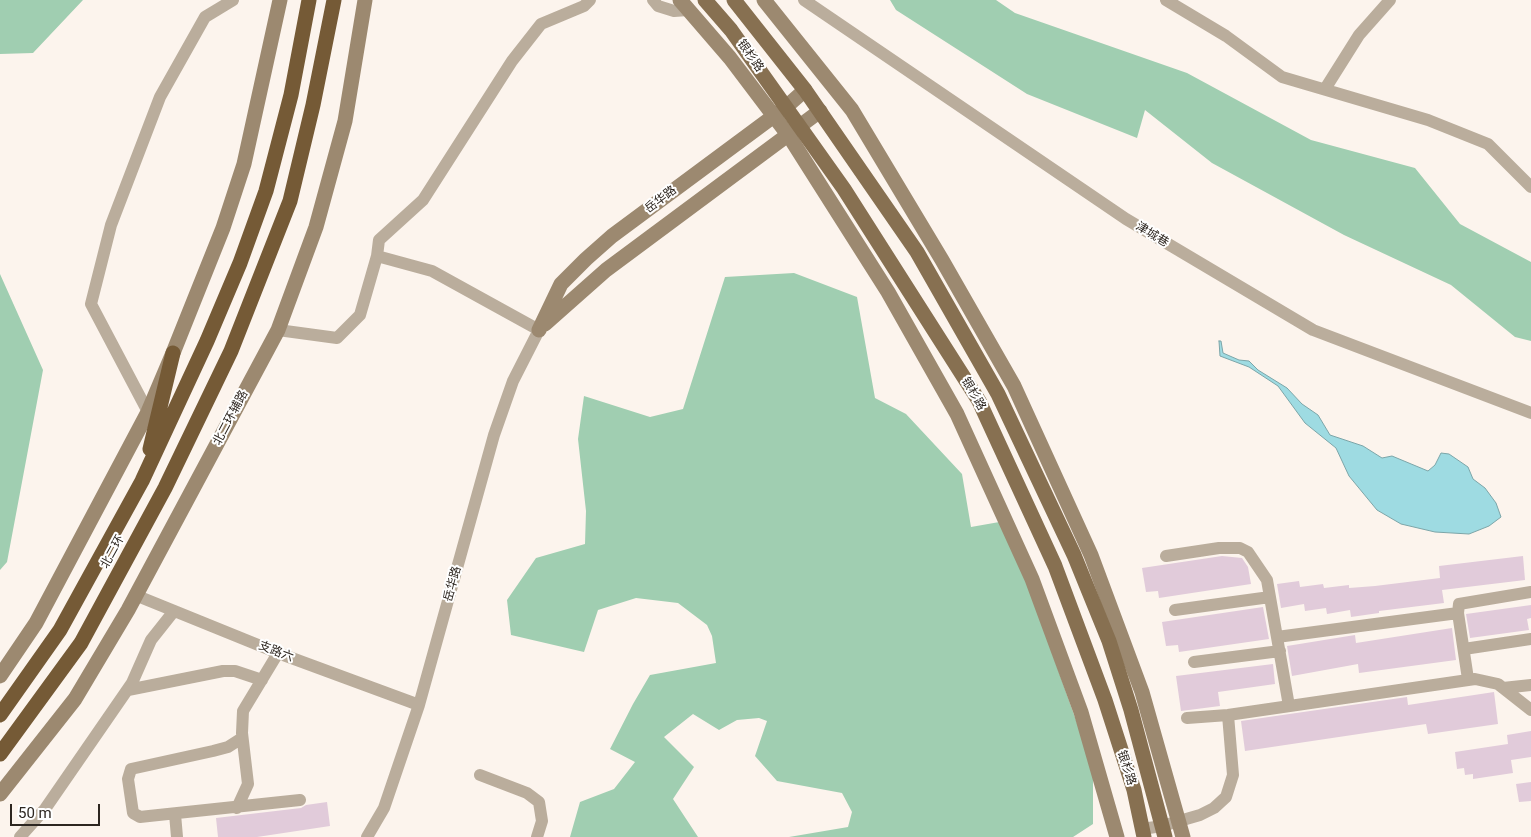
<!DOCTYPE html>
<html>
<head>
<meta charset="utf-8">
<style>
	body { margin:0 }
	#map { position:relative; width:1531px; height:837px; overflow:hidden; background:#fcf4ed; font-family:Roboto,sans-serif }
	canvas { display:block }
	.scale { position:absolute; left:10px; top:804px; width:90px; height:22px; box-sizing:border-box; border:2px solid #2d2620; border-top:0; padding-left:6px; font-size:15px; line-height:18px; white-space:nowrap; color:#2d2620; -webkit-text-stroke:4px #fff; paint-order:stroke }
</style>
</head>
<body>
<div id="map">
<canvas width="1531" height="837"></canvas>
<div class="scale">50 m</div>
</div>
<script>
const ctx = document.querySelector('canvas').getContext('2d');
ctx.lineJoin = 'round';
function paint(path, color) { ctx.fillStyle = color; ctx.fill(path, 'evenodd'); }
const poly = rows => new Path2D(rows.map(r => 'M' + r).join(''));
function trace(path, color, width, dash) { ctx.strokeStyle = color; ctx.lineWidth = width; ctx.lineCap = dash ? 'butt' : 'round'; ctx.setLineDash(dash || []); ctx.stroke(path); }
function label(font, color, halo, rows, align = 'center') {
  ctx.font = font + ' Roboto,"Noto Sans SC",sans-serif'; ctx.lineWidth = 4; ctx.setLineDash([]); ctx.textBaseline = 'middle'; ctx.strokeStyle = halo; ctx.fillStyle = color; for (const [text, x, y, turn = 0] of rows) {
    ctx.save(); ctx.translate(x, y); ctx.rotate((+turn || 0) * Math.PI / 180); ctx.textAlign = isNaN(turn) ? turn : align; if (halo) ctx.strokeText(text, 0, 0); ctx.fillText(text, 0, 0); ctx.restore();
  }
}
paint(poly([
	[0,0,83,0,33,53,0,54],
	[890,0,996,0,1015,13,1187,73,1311,140,1415,168,1460,224,1531,262,1531,341,1515,337,1451,285,1344,235,1212,163,1145,110,1137,138,1027,94,896,10],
	[794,273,857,297,875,398,906,414,962,474,971,527,1005,521,1093,768,1093,824,1073,837,789,837,848,827,852,812,842,793,777,781,755,756,767,721,759,718,737,720,719,730,693,714,664,737,694,767,673,799,698,837,570,837,580,802,614,789,635,762,610,749,633,704,650,675,716,663,712,636,707,625,678,603,636,598,598,610,584,652,511,635,507,600,536,558,585,544,586,511,578,439,584,396,650,417,683,409,725,277],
	[0,274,43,370,7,562,0,570]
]), '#a0ceb1');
const water = poly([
	[1219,341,1221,341,1223,353,1239,360,1249,361,1258,370,1287,388,1302,404,1318,415,1330,435,1363,446,1382,458,1392,456,1428,471,1435,465,1441,453,1449,454,1468,467,1473,479,1485,488,1496,503,1501,517,1489,526,1469,534,1435,532,1401,524,1377,510,1349,476,1336,448,1305,423,1278,386,1249,367,1220,356,1219,341]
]);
paint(water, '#9edbe2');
trace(water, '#7ca5a8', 1);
paint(poly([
	[1222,556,1242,558,1248,567,1251,584,1159,598,1158,591,1146,592,1142,568],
	[1523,556,1525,580,1442,590,1444,603,1379,611,1379,613,1351,617,1350,610,1327,614,1326,608,1305,611,1304,604,1281,608,1277,584,1299,581,1300,587,1323,584,1324,588,1349,585,1349,588,1375,586,1440,578,1439,566],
	[1531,605,1531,618,1527,619,1529,630,1470,638,1466,614],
	[1263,607,1269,639,1179,652,1178,645,1166,646,1162,622],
	[1452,628,1456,660,1359,673,1358,664,1292,676,1287,646,1355,635,1356,643],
	[1273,664,1275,684,1218,692,1220,706,1181,711,1176,676],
	[1494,692,1498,724,1428,734,1426,724,1245,751,1241,721,1407,697,1408,705],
	[1531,731,1531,757,1511,760,1513,773,1473,779,1473,774,1465,775,1464,768,1457,769,1455,752,1508,744,1507,735],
	[1531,782,1531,801,1519,802,1516,784],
	[327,802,330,826,257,837,218,837,216,818,301,808,306,805]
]), '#e1cbda');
trace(poly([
	[653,0,658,6,674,11,688,10],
	[804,0,1126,219,1313,330,1531,413],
	[1166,0,1226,36,1282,77,1428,120,1488,144,1531,187],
	[1325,89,1359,35,1390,0],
	[377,256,379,240,423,200,512,61,541,24,584,6,590,0],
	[278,330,337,338,360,315,377,256,432,271,539,330,513,381,494,435,419,705,384,808,367,837],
	[148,412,91,304,111,225,160,97,205,17,233,0],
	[1166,556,1219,548,1240,548,1248,552,1267,580,1289,706],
	[135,595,278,653,419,705],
	[1175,610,1270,597],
	[1277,637,1458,613],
	[1464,649,1531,639],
	[1194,662,1280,651],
	[1468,679,1458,613,1459,604,1531,592],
	[1503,688,1531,685],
	[128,690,223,671,235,671,262,680],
	[1187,718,1228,715,1475,679,1498,684,1531,710],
	[242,738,228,747,213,751,131,769,128,779,133,813,140,817,149,816,300,800],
	[480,775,527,793,539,802,542,821,537,837],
	[237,808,248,784,242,733,243,711,278,653],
	[175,814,177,837],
	[1142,829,1162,826,1200,815,1214,808,1226,797,1233,775,1228,715],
	[20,837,45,809,132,683,151,640,174,611]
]), '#baad9c', 12);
trace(poly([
	[680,0,730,58,789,136,888,292,957,414,1032,579,1081,712,1117,837],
	[764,0,852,110,942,260,1014,386,1091,555,1142,692,1183,837],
	[545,324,606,270,820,111],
	[539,330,561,284,586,259,612,236,786,107,805,90],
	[0,676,36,623,148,412,173,353,223,228,244,164,280,0],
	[0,794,75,699,128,610,278,330,316,227,345,121,365,0]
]), '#9c8970', 15);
trace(poly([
	[705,0,731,30,844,189,979,401,1055,566,1105,700,1134,790,1144,837],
	[734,0,805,90,917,252,998,394,1074,555,1109,641,1131,710,1165,837]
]), '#877051', 15);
trace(poly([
	[150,449,173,353],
	[0,715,60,630,142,481,207,341,240,263,266,191,291,95,309,0],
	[0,754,81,643,165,488,231,351,290,201,313,105,334,0]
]), '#755a36', 15);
label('12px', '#2d2620', '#fff', [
	["银杉路",750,56,55],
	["岳华路",661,200,-37],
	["津城巷",1152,235,31],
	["银杉路",973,394,60],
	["北二环辅路",231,418,-62],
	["北二环",113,552,-61],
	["岳华路",453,584,-75],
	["支路六",276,652,21],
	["银杉路",1126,768,73]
]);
</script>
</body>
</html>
